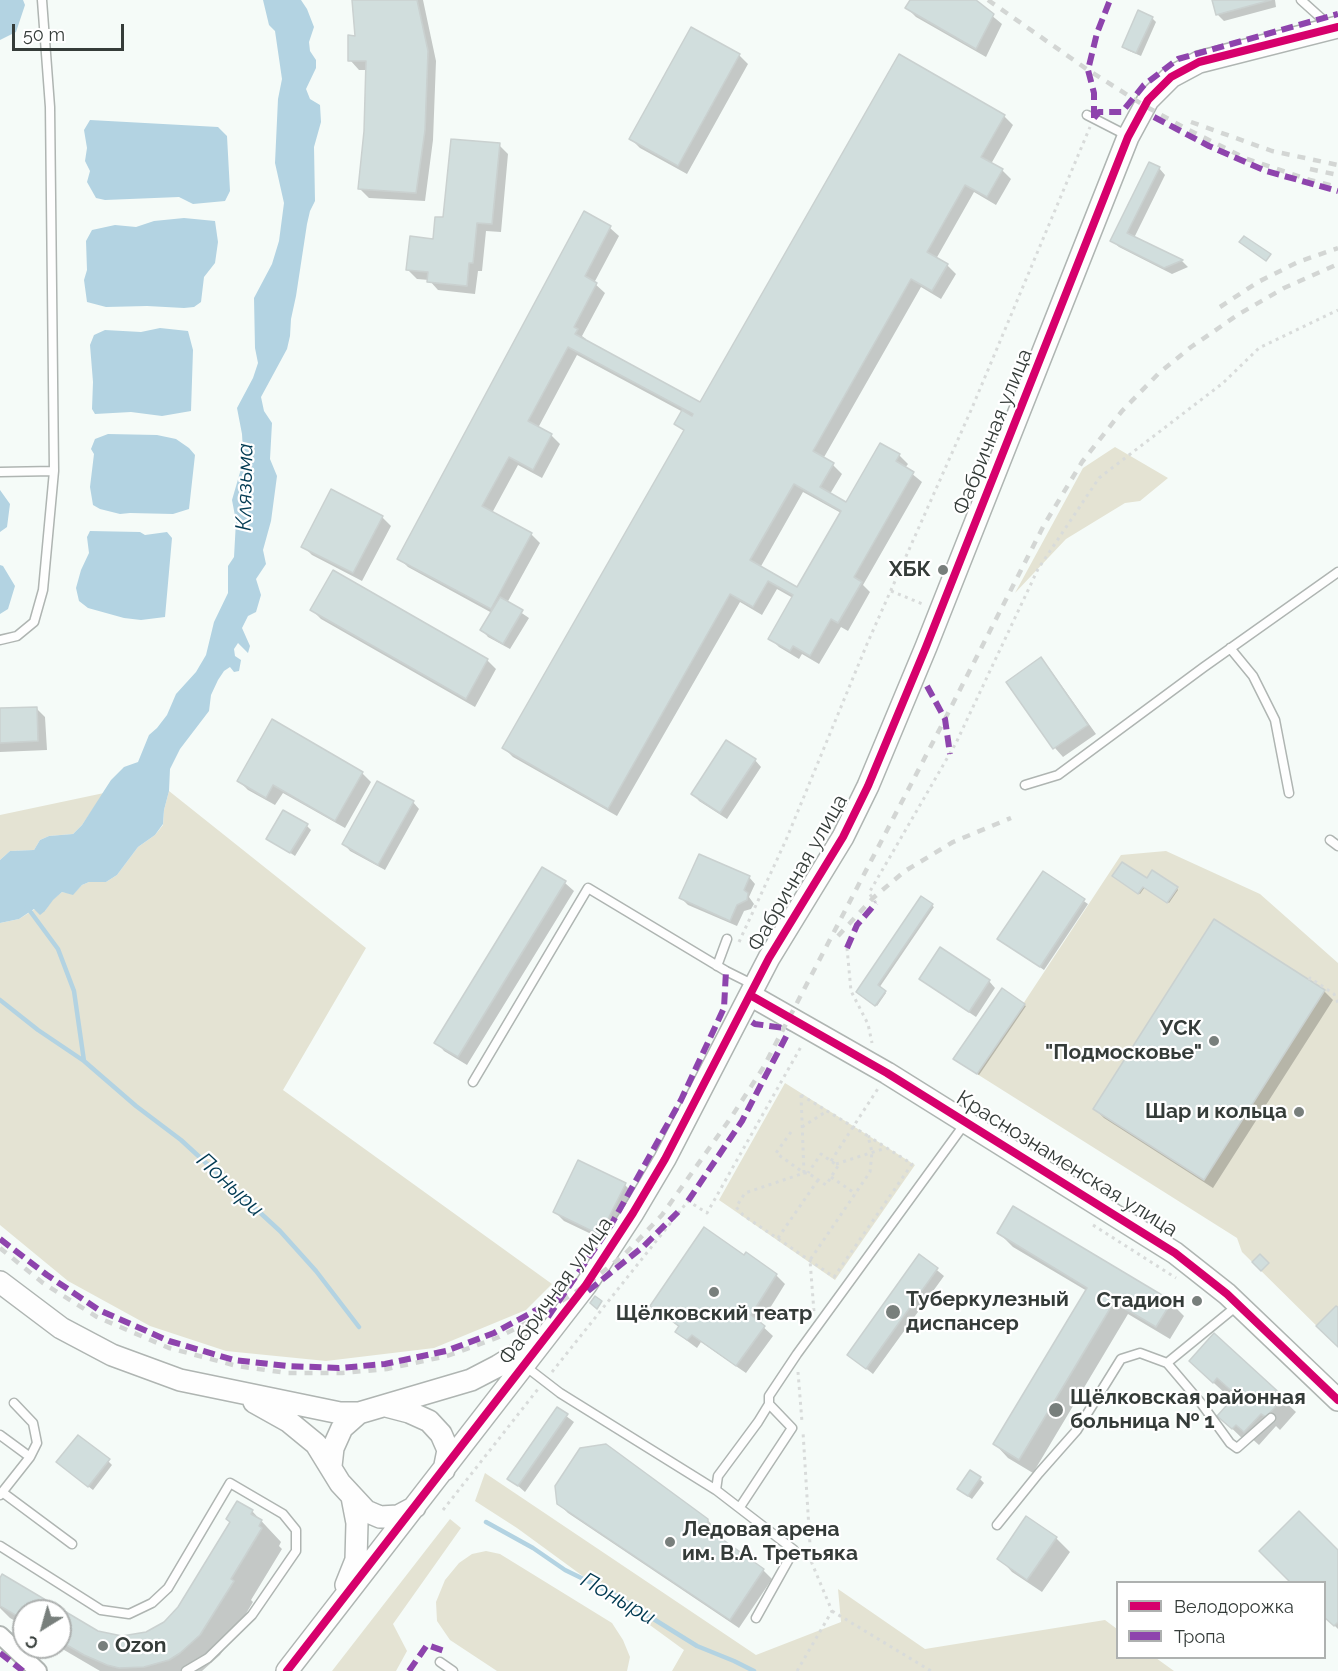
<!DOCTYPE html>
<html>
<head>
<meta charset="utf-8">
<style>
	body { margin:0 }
	#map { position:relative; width:1338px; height:1671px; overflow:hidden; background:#f5fbf8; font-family:Raleway,sans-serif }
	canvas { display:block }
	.legend { position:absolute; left:1116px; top:1581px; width:210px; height:78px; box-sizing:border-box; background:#fff; border:2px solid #aeb1b0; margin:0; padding:8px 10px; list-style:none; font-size:18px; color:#353c39 }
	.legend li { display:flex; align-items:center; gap:12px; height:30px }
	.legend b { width:30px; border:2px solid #aeb1b0 }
	.north { position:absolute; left:12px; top:1599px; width:60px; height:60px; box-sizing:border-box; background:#fff; border:2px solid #aeb1b0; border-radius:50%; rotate:217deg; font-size:16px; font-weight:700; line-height:24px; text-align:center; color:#353c39 }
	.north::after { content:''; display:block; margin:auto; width:21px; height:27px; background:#787f7c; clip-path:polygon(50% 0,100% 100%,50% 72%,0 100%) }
	.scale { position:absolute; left:12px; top:24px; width:112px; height:27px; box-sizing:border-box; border:3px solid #353c39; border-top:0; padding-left:8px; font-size:18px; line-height:21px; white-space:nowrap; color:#353c39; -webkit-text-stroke:4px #fff; paint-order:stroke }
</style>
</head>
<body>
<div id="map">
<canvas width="1338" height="1671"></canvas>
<ul class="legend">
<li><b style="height:8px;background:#d6006c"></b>Велодорожка</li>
<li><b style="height:8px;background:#8e44ad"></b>Тропа</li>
</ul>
<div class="north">С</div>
<div class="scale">50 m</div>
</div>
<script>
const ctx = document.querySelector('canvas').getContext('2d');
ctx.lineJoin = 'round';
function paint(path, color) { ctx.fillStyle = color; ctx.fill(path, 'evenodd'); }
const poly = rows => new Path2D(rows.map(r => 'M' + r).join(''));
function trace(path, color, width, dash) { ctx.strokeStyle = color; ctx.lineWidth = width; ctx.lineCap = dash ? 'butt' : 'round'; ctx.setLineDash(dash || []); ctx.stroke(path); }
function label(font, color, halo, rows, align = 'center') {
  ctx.font = font + ' Raleway,sans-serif'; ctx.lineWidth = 4.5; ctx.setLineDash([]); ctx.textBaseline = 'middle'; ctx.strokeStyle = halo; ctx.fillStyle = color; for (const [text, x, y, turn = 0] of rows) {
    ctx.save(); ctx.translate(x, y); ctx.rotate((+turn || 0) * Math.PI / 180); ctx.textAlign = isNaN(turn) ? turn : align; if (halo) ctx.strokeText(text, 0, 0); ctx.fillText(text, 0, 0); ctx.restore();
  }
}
paint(poly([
	[1115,447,1168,478,1140,501,1125,503,1066,539,1015,593,1083,468],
	[169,791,366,948,283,1090,552,1284,526,1310,434,1348,326,1361,226,1351,150,1326,68,1281,0,1225,0,923,19,919,35,909,45,911,52,900,62,892,73,894,82,885,89,882,106,882,117,875,138,847,155,835,163,825,164,810],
	[104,793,82,825,73,834,49,836,40,840,34,850,10,851,0,860,0,815],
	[1166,851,1260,894,1338,963,1338,1347,1242,1252,1237,1238,977,1074,1121,855],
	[785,1083,915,1165,835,1280,719,1200],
	[485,1473,756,1655,841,1622,838,1589,925,1649,1105,1620,1117,1629,1118,1658,1156,1658,1174,1671,672,1671,684,1650,517,1528,475,1501],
	[450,1519,461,1528,393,1624,407,1651,396,1671,332,1671],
	[486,1551,500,1554,612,1623,623,1640,630,1657,627,1671,497,1671,450,1640,437,1621,436,1602,445,1580,459,1563,472,1554]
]), '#e4e3d3');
paint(poly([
	[0,0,23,0,25,5,16,32,0,40],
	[263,0,301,0,307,9,314,27,309,42,310,51,316,60,316,68,306,89,310,99,320,105,321,122,314,147,315,201,310,211,307,224,296,296,291,319,290,336,287,349,261,397,264,411,272,423,270,459,277,476,271,521,263,550,266,564,256,579,261,595,256,612,248,616,242,628,250,646,248,653,238,643,234,649,235,656,241,660,239,671,234,672,230,667,224,671,218,680,211,695,209,711,180,749,170,769,169,791,164,810,163,824,155,835,138,847,117,875,106,882,89,882,82,885,73,895,62,892,53,900,45,911,40,915,34,909,19,919,0,923,0,860,10,851,34,850,40,840,49,836,73,834,82,825,111,780,124,767,138,762,149,735,157,728,167,715,176,694,196,672,206,655,214,622,228,593,228,566,234,557,236,521,232,500,241,469,243,451,242,434,237,408,253,378,258,363,255,348,254,298,272,264,279,241,284,203,275,163,278,99,282,79,275,31,269,25],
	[90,120,218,127,227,136,230,191,225,201,193,204,179,197,105,200,96,198,87,182,90,171,85,161,87,148,84,130],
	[184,218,215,221,218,242,215,263,204,277,201,302,194,307,184,308,147,306,106,307,87,302,84,280,87,270,86,241,92,230,115,225,136,227,154,221],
	[160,328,188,331,193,350,191,411,162,416,131,412,95,414,92,409,93,382,90,345,94,335,105,330,141,332],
	[108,434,157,435,176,439,189,448,195,455,189,509,173,514,130,513,120,514,100,509,93,505,90,487,94,454,91,449,95,439],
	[0,490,10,504,7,527,0,532],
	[90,531,140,532,145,535,167,532,172,538,165,617,141,620,124,618,88,608,79,601,76,588,81,570,89,553,87,537],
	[0,565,3,566,15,586,8,609,0,614]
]), '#b3d3e2');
paint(poly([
	[353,0,423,0,436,61,433,140,425,201,369,198,360,189,366,132,367,70,359,70,350,60,356,38],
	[911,0,973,0,1002,24,986,57,916,17,907,8],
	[1213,0,1275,0,1276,7,1224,21,1217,14],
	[1152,18,1156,22,1141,56,1127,50,1123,46],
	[739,55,748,64,687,174,640,148,631,139],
	[1004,116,1013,125,991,164,1002,170,1011,179,996,205,974,192,936,259,947,265,956,274,941,299,921,287,823,459,833,465,842,474,830,494,847,504,899,455,908,464,905,468,922,482,863,585,870,592,848,631,841,627,819,664,802,654,799,659,779,647,770,638,793,598,777,589,762,615,740,602,617,816,513,757,504,748,685,432,676,424,683,412,577,355,538,428,551,435,560,444,542,478,518,465,492,513,531,534,540,543,507,603,529,618,510,649,488,637,482,630,492,613,408,567,399,558,584,213,610,228,619,236,594,283,605,293,582,336,586,339,584,341,701,404],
	[803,492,841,513,798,589,760,568],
	[499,145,508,154,501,232,486,231,482,271,478,271,475,294,438,290,429,280,417,279,408,270,435,240,445,219],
	[1159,168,1165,175,1134,238,1182,261,1188,267,1172,274,1119,247,1112,241],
	[382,517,391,526,362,581,312,555,303,546],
	[334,572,487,660,496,669,475,707,321,619,312,610],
	[1040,659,1049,668,1096,734,1063,757,1055,748,1008,682],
	[36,708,45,717,47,750,0,752,0,710],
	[755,760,761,767,727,819,699,801,693,794],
	[362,773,371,782,345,828,283,793,275,805,248,790,239,781],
	[413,802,419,809,385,870,350,851,344,844],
	[307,826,311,830,295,856,268,838],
	[1043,873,1088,904,1044,970,999,939],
	[749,877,755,884,749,897,754,904,751,909,744,911,737,926,688,905,681,898],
	[1115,878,1177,888,1178,890,1169,903,1145,887,1140,894],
	[565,883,574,891,467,1065,444,1051,436,1042],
	[921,898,934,907,879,988,886,993,877,1006,859,993],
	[921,978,989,981,995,988,976,1017,928,985],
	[1324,991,1333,1000,1213,1188,1104,1118,1095,1109],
	[1024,1005,1026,1006,979,1075,957,1060],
	[625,1185,634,1194,610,1243,564,1221,555,1212],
	[999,1233,1171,1303,1184,1316,1170,1339,1128,1314,1033,1473,1008,1458,995,1444,1087,1291,1013,1247],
	[746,1254,776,1275,785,1284,760,1324,773,1336,746,1373,701,1342,697,1348,686,1340,677,1332,680,1328,652,1305,744,1257],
	[920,1256,944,1276,873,1374,849,1355],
	[1214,1335,1296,1412,1280,1430,1276,1426,1259,1445,1250,1437,1246,1442,1219,1416,1238,1396,1232,1390,1227,1395,1204,1374],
	[557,1409,574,1422,525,1492,509,1478],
	[108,1461,112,1465,93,1490,62,1466],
	[980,1479,984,1483,972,1499,963,1493],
	[559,1504,707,1520,717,1529,717,1537,763,1570,772,1579,739,1628,568,1513],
	[252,1511,281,1542,279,1546,282,1549,251,1600,253,1602,227,1645,220,1655,202,1671,100,1671,59,1647,60,1611,24,1611,24,1626,10,1618,0,1608,0,1581,3,1576,98,1633,122,1637,135,1636,156,1629,173,1616],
	[1056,1538,1070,1552,1042,1592,1012,1572,999,1558],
	[1261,1551,1338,1552,1338,1629,1324,1615,1324,1582,1292,1582]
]), '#0003');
trace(poly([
	[27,907,58,949,74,991,84,1061,136,1106,181,1140,280,1231,316,1271,359,1327],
	[0,1000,38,1030,84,1061],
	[486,1522,533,1548,565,1570,610,1592,697,1646,734,1661,754,1671]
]), '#b3d3e2', 4.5);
const building = poly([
	[352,0,417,0,428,51,425,130,416,193,358,189,364,131,366,61,348,61,348,35,355,36,352,0],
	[910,0,976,0,994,14,976,49,905,8,910,0],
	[1212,0,1271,0,1216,15,1212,0],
	[1138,10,1153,17,1136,53,1122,47,1138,10],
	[691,27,740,54,678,166,629,139,691,27],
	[899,54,1005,115,981,157,1003,169,987,197,965,185,927,252,948,264,932,291,911,279,813,451,834,463,820,487,846,502,880,443,900,454,896,461,914,472,854,577,862,582,838,623,831,619,810,656,793,646,790,651,768,639,793,595,768,581,753,607,730,594,608,809,502,748,684,430,674,424,682,410,692,416,693,414,568,347,528,421,552,434,533,470,509,457,482,506,532,533,491,609,397,559,584,211,611,226,585,276,597,283,574,327,578,329,575,334,700,402,899,54],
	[794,484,841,511,797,587,750,560,794,484],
	[451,139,500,143,492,224,477,223,473,263,469,263,467,286,427,282,428,272,406,270,410,236,433,239,435,217,443,217,451,139],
	[1149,162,1160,167,1127,233,1183,260,1164,268,1110,241,1149,162],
	[1244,236,1271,254,1266,261,1239,242,1244,236],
	[331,489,383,516,353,573,301,547,331,489],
	[333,570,488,659,466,699,310,610,333,570],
	[500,597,523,610,503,644,480,630,500,597],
	[1041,657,1088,725,1053,749,1006,682,1041,657],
	[37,707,38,741,0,743,0,708,37,707],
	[272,719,363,772,335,821,273,785,266,798,237,781,272,719],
	[726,740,756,759,720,813,691,794,726,740],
	[377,781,414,801,378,865,342,844,377,781],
	[283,810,308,824,290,853,266,839,283,810],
	[699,854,750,876,744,890,748,893,747,900,737,905,730,921,679,898,699,854],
	[1122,862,1147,878,1152,870,1178,887,1167,903,1143,887,1138,894,1112,876,1122,862],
	[542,867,566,881,458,1057,434,1043,542,867],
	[1043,871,1085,899,1040,967,997,939,1043,871],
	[921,896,933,904,878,985,886,991,875,1006,856,992,921,896],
	[1214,919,1325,990,1204,1180,1093,1109,1214,919],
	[940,947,990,980,969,1012,919,979,940,947],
	[1002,988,1025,1004,977,1074,953,1059,1002,988],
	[578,1160,626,1183,600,1235,553,1212,578,1160],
	[1013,1206,1172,1301,1156,1327,1114,1302,1019,1460,993,1444,1087,1288,997,1233,1013,1206],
	[704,1227,744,1255,746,1252,777,1274,751,1315,765,1326,736,1366,692,1335,687,1340,675,1332,679,1326,650,1306,704,1227],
	[919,1254,938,1268,866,1369,847,1355,919,1254],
	[1260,1254,1269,1263,1261,1271,1252,1262,1260,1254],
	[595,1296,602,1301,597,1309,590,1303,595,1296],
	[1336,1306,1338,1307,1338,1347,1316,1326,1336,1306],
	[1214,1333,1284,1397,1266,1417,1261,1414,1244,1432,1236,1425,1232,1429,1217,1416,1236,1395,1217,1378,1213,1383,1189,1361,1214,1333],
	[557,1407,568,1414,518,1486,507,1479,557,1407],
	[78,1435,110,1459,88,1487,56,1462,78,1435],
	[606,1444,708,1519,708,1529,764,1569,730,1620,557,1504,555,1486,580,1448,606,1444],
	[970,1470,981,1477,968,1496,957,1489,970,1470],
	[237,1501,253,1510,251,1514,262,1520,259,1526,262,1528,231,1579,234,1581,200,1635,180,1653,169,1660,144,1667,119,1668,107,1665,84,1655,60,1641,60,1611,24,1611,24,1620,0,1606,0,1578,2,1574,98,1631,122,1636,146,1632,164,1622,178,1607,230,1522,226,1519,237,1501],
	[1299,1511,1338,1550,1338,1622,1334,1626,1324,1617,1324,1582,1290,1582,1259,1551,1299,1511],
	[1026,1516,1057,1537,1027,1580,997,1559,1026,1516]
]);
paint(building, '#d1dedd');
trace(building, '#cad1d0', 1.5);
const service = poly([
	[1301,0,1321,18,1325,30],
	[1087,115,1128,136],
	[0,472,54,471],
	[0,640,17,636,34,622,43,590,54,471,50,107,42,0],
	[1230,648,1253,676,1275,720,1289,793],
	[1025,785,1058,775,1204,667,1338,572],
	[1330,840,1338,846],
	[717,966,727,939],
	[473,1082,588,888,726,971,754,985],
	[1167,1363,1238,1305],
	[525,1366,560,1393,716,1490],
	[14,1403,33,1423,37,1443,30,1457],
	[0,1435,30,1457,0,1495],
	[2,1492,72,1544],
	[740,1507,792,1428,769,1404],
	[997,1525,1039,1473,1077,1430,1121,1359,1140,1353,1167,1363,1201,1403,1230,1443,1237,1448,1271,1418],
	[0,1546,101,1610,129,1614,152,1603,168,1588,230,1483,283,1514,296,1530,296,1551,252,1615,208,1658,186,1671],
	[756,1618,794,1550,716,1490,718,1476,758,1422,769,1404,769,1396,797,1354,966,1122],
	[440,1662,453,1671]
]);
const minor = poly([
	[0,1635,38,1671]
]);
const tertiary = poly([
	[750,995,887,1073,1175,1253,1227,1294,1338,1400],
	[0,1282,61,1328,112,1355,180,1380,340,1413,359,1413],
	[254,1402,288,1421,316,1444,340,1483,366,1511,380,1517,398,1516,415,1507],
	[386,1406,409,1412,429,1421,441,1434,448,1450,444,1470],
	[331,1466,333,1448,342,1428,359,1413,471,1380,498,1366,537,1342],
	[346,1585,356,1560,357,1523,352,1497],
	[287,1671,586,1285,633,1213,665,1159,769,958,843,837,868,786,926,647,1128,137,1148,100,1171,77,1199,62,1338,27]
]);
trace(service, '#afb5b2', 11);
trace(minor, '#afb5b2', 20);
trace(tertiary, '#afb5b2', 24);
trace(poly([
	[891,591,925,605],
	[876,903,869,893,956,743,1038,569,1099,478,1223,383,1259,348,1338,310],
	[739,942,786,840,867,644,972,408,1090,127],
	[847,948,851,991,868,1024,872,1043],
	[1309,980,1310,978,1334,994,1338,1003],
	[801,1095,868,1136,872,1152,870,1172,810,1260,814,1312],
	[801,1095,804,1173,745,1193,736,1207,743,1215,834,1277,912,1164,868,1136],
	[802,1127,827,1111],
	[791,1132,776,1153,804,1173,808,1173,826,1185,838,1166,821,1154,808,1173],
	[831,1161,879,1087],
	[836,1164,886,1148],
	[831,1177,856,1194],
	[1093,1225,1176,1278],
	[778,1238,818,1180],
	[552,1372,688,1201,707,1213,802,1045],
	[798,1372,802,1422],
	[443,1510,538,1389],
	[832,1611,931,1671],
	[797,1671,832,1611,811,1561,803,1432]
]), '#d8dbda', 3, [3, 4.5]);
trace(service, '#fefefe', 8);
trace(minor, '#fefefe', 16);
trace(tertiary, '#fefefe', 21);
trace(poly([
	[988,0,1088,70,1145,106,1183,127,1247,159,1310,180,1338,187],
	[1191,122,1272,151,1338,165],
	[1310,169,1338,175],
	[1220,307,1258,282,1298,262,1338,248],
	[838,936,873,898,905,871,953,842,1011,818],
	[0,1248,43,1283,97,1317,169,1348,237,1366,287,1373,342,1373,387,1369,447,1356,499,1337,536,1318,586,1285,624,1255,662,1215,732,1116,763,1068,945,719,1044,525,1082,462,1122,411,1159,373,1191,347,1239,314,1284,288,1338,264]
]), '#d3d6d4', 4.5, [8, 8]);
trace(poly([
	[1154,117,1209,146,1266,171,1338,191],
	[1094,118,1099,112,1122,112,1144,85,1178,59,1338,14],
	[1094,118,1094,93,1088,70,1097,33,1110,0],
	[927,686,945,719,950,754],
	[847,948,857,925,876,903],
	[752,1022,755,1024,784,1028],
	[688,1201,742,1121,789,1031],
	[0,1239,47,1275,99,1310,169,1341,234,1360,287,1366,339,1368,385,1364,446,1351,494,1333,562,1296],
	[588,1291,644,1246,678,1212],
	[548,1317,611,1225,681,1100,724,1008,726,971],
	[0,1653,23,1671],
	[409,1671,427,1645,447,1652]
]), '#8e44ad', 6, [12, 6]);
trace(poly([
	[750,995,887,1073,1175,1253,1227,1294,1338,1400],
	[287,1671,586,1285,633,1213,665,1159,769,958,843,837,868,786,926,647,1128,137,1148,100,1171,77,1199,62,1338,27]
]), '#d6006c', 8);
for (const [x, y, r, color] of [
	[943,570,6,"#787f7c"],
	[1214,1041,6,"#787f7c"],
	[1299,1112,6,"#787f7c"],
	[714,1292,6,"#787f7c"],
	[1197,1301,6,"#787f7c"],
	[893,1312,8,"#787f7c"],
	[1056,1410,8,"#787f7c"],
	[670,1542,6,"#787f7c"],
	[103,1646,6,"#787f7c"]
]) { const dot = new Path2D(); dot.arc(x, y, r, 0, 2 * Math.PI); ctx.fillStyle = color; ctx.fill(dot); trace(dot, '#fff', 2); }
label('21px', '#353c39', '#fff', [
	["Фабричная улица",993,432,-68],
	["Фабричная улица",798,873,-60],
	["Краснознаменская улица",1067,1164,32],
	["Фабричная улица",556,1291,-54]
]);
label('bold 21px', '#353c39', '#fff', [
	["ХБК",931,570],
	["УСК",1202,1029],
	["\"Подмосковье\"",1202,1053],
	["Шар и кольца",1287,1112],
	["Туберкулезный",906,1300,"left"],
	["диспансер",906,1324,"left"],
	["Стадион",1185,1301],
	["Щёлковский театр",714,1314,"center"],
	["Щёлковская районная",1070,1398,"left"],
	["больница № 1",1070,1422,"left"],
	["Ледовая арена",682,1530,"left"],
	["им. В.А. Третьяка",682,1554,"left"],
	["Ozon",115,1646,"left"]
], 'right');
label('italic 22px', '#003a52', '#fff', [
	["Клязьма",245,487,-89],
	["Поныри",230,1185,43],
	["Поныри",618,1599,30]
]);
</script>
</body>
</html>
